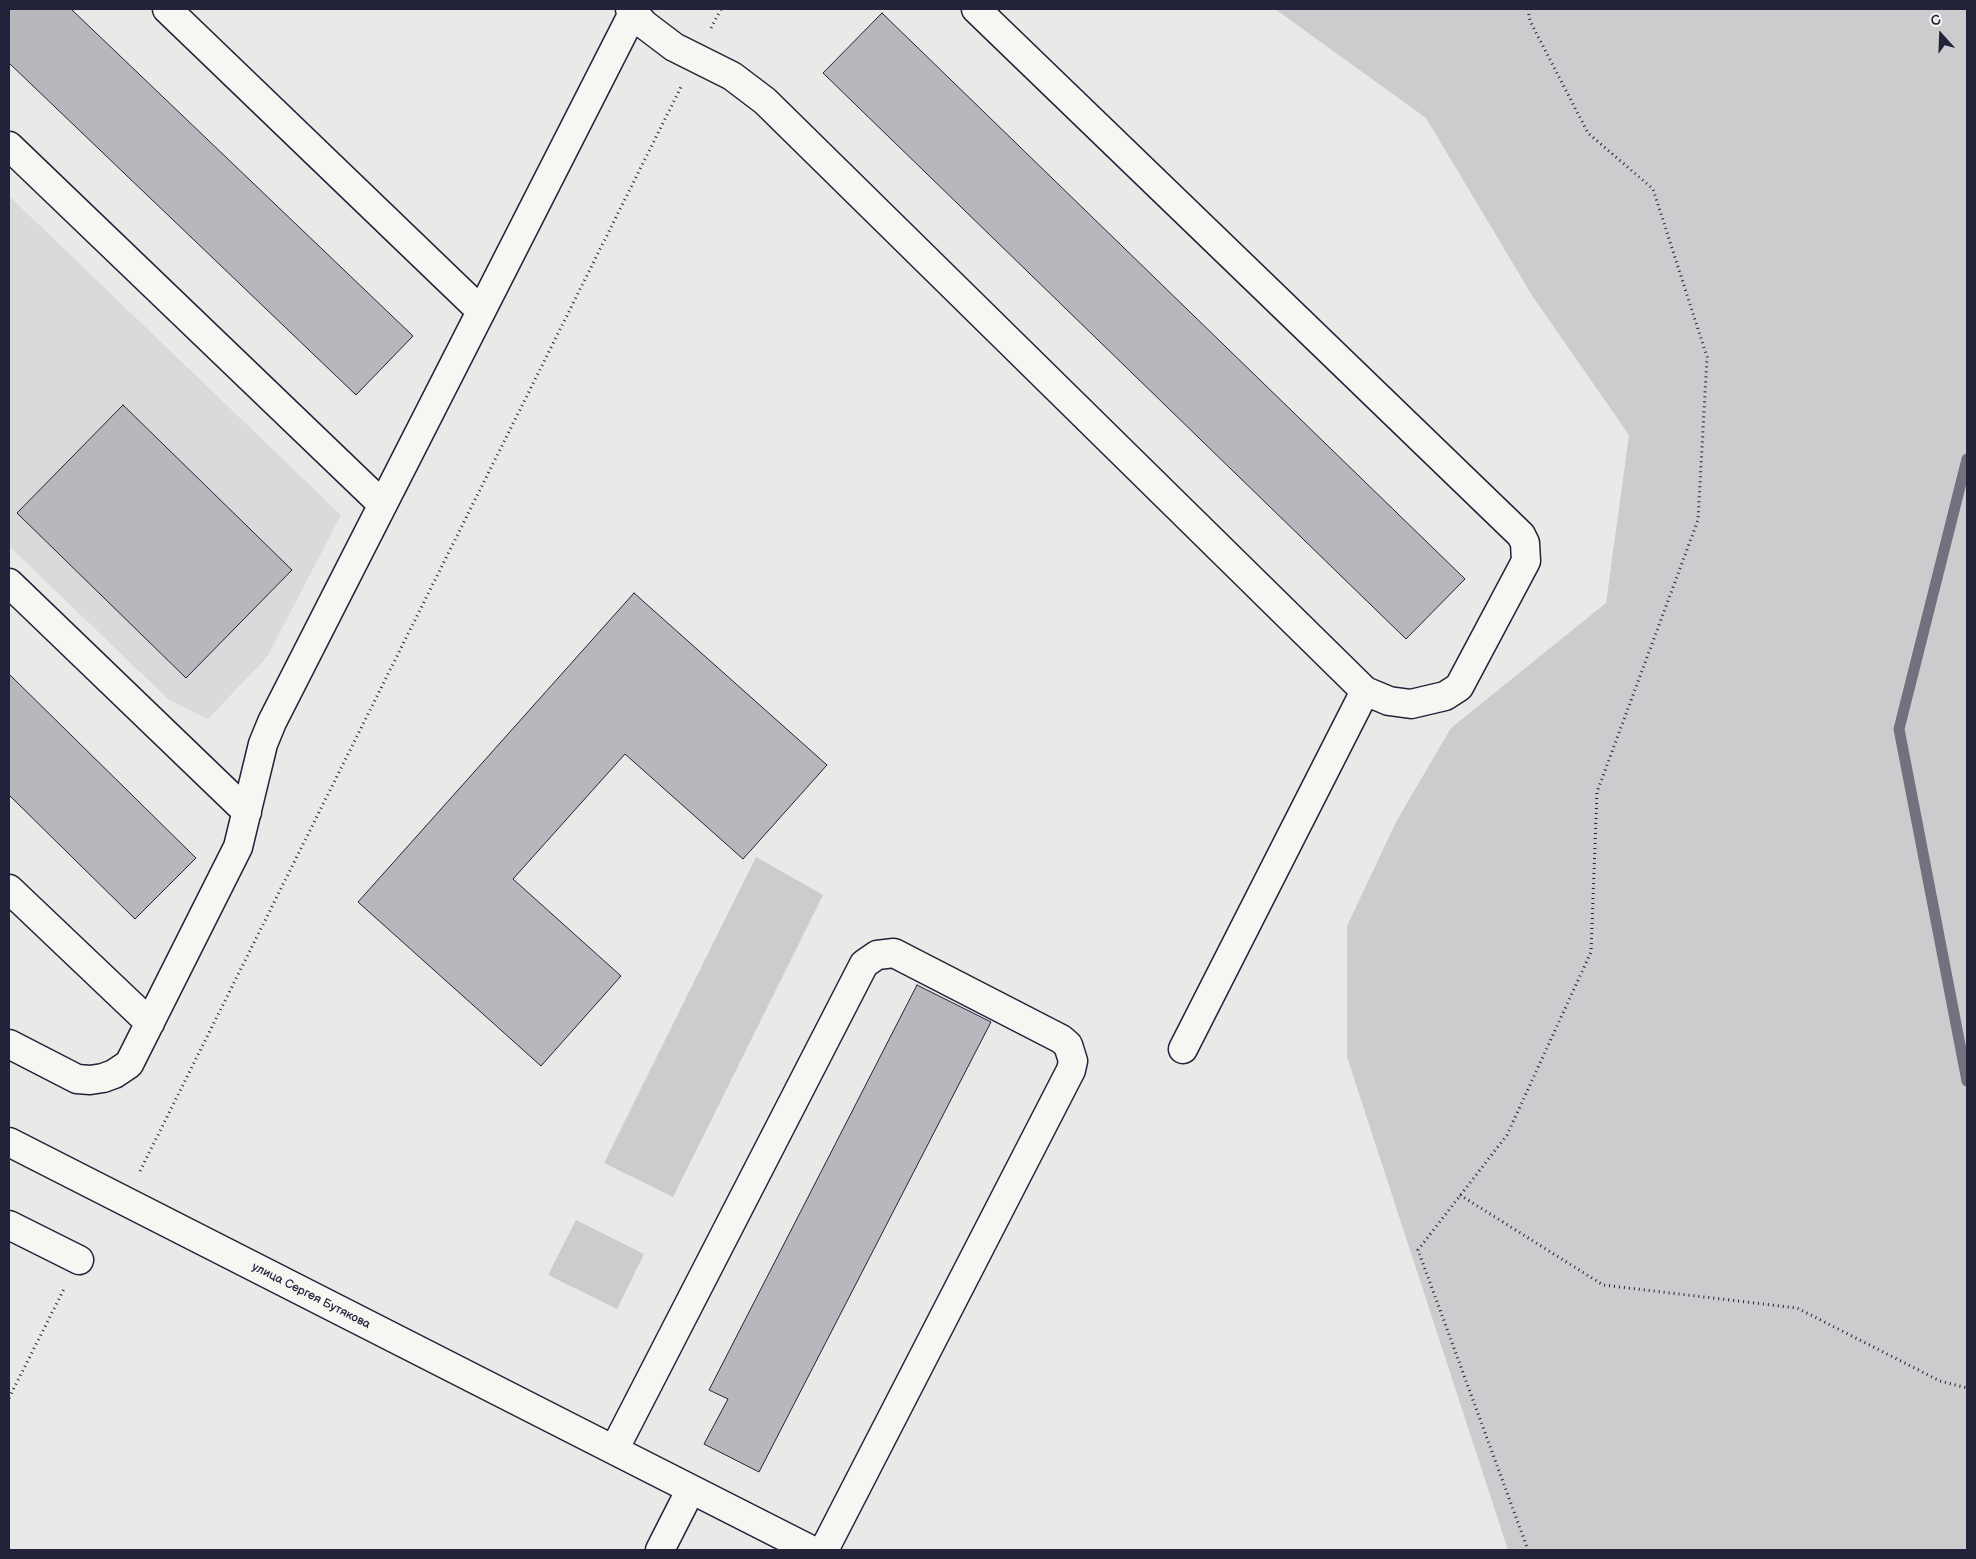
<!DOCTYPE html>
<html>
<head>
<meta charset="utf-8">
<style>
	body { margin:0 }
	#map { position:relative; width:1976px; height:1559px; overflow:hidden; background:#e9e9e7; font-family:"Balsamiq Sans",sans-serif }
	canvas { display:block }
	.frame { position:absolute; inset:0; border:10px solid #22223b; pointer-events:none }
	.north { position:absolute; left:1916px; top:10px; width:50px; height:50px; -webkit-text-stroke:4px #f6f6f2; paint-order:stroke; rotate:340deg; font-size:14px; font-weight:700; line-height:20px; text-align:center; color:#22223b }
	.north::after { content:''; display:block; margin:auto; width:18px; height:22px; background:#22223b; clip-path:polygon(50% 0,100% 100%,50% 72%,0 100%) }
</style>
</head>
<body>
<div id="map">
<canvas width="1976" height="1559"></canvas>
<div class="frame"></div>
<div class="north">С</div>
</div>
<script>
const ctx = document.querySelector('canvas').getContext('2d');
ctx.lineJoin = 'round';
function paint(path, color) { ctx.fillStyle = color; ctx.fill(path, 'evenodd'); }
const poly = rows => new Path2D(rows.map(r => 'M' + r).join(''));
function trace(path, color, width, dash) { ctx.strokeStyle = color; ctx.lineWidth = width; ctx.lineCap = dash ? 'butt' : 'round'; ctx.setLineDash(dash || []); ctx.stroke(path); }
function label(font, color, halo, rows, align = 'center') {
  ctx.font = font + ' "Balsamiq Sans",sans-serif'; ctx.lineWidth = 4.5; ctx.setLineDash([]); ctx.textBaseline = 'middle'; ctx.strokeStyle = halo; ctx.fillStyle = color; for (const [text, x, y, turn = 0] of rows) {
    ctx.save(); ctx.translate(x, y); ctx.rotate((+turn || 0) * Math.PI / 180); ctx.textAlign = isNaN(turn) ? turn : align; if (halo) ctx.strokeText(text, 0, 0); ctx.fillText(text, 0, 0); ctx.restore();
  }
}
paint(poly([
	[9,196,341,515,267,657,208,719,168,699,9,546]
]), '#dadada');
paint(poly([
	[1275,9,1967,9,1967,1550,1508,1550,1347,1057,1347,926,1397,820,1451,728,1606,603,1629,435,1533,297,1426,118],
	[756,857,823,895,673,1197,604,1163],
	[576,1220,644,1254,617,1309,548,1275]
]), '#ccccce');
trace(poly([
	[1967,459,1899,729,1967,1081]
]), '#71717f', 11);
const building = poly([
	[9,9,71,9,413,336,356,395,9,63,9,9],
	[882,13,1465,579,1406,639,823,73,882,13],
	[123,405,292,570,186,678,17,513,123,405],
	[634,593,827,765,743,859,625,754,513,879,621,976,541,1066,358,902,634,593],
	[9,674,196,858,135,919,9,795,9,674],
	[917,985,991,1022,759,1472,704,1444,728,1399,709,1390,917,985]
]);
paint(building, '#b8b8bc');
trace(building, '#22223b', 1);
const minor = poly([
	[167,9,481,311],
	[630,9,645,25,674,47,732,76,765,101,1365,691,1389,701,1411,704,1445,696,1459,687,1526,561,1525,543,1521,535,976,9],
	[9,146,382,504],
	[9,583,247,812],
	[9,889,150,1023],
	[9,1044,77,1079,90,1080,103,1078,114,1074,129,1064,238,847,263,744,272,722,633,13],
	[1183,1049,1365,691],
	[9,1142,614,1450],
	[9,1225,79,1260],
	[660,1550,691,1489],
	[811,1550,614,1450,864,964,877,955,894,953,1061,1039,1068,1045,1073,1061,1071,1070,824,1550]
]);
trace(minor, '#22223b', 31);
trace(poly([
	[1528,9,1530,21,1588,133,1653,189,1707,357,1698,520,1597,792,1591,952,1507,1135,1418,1250,1528,1550],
	[711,28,721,9],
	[140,1171,681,87],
	[1460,1195,1603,1285,1797,1308,1940,1381,1967,1388],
	[9,1398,64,1289]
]), '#22223b', 3, [1, 4]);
trace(minor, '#f6f6f2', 28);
label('12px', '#22223b', '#f6f6f2', [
	["улица Сергея Бутякова",311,1296,27]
]);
</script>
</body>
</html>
